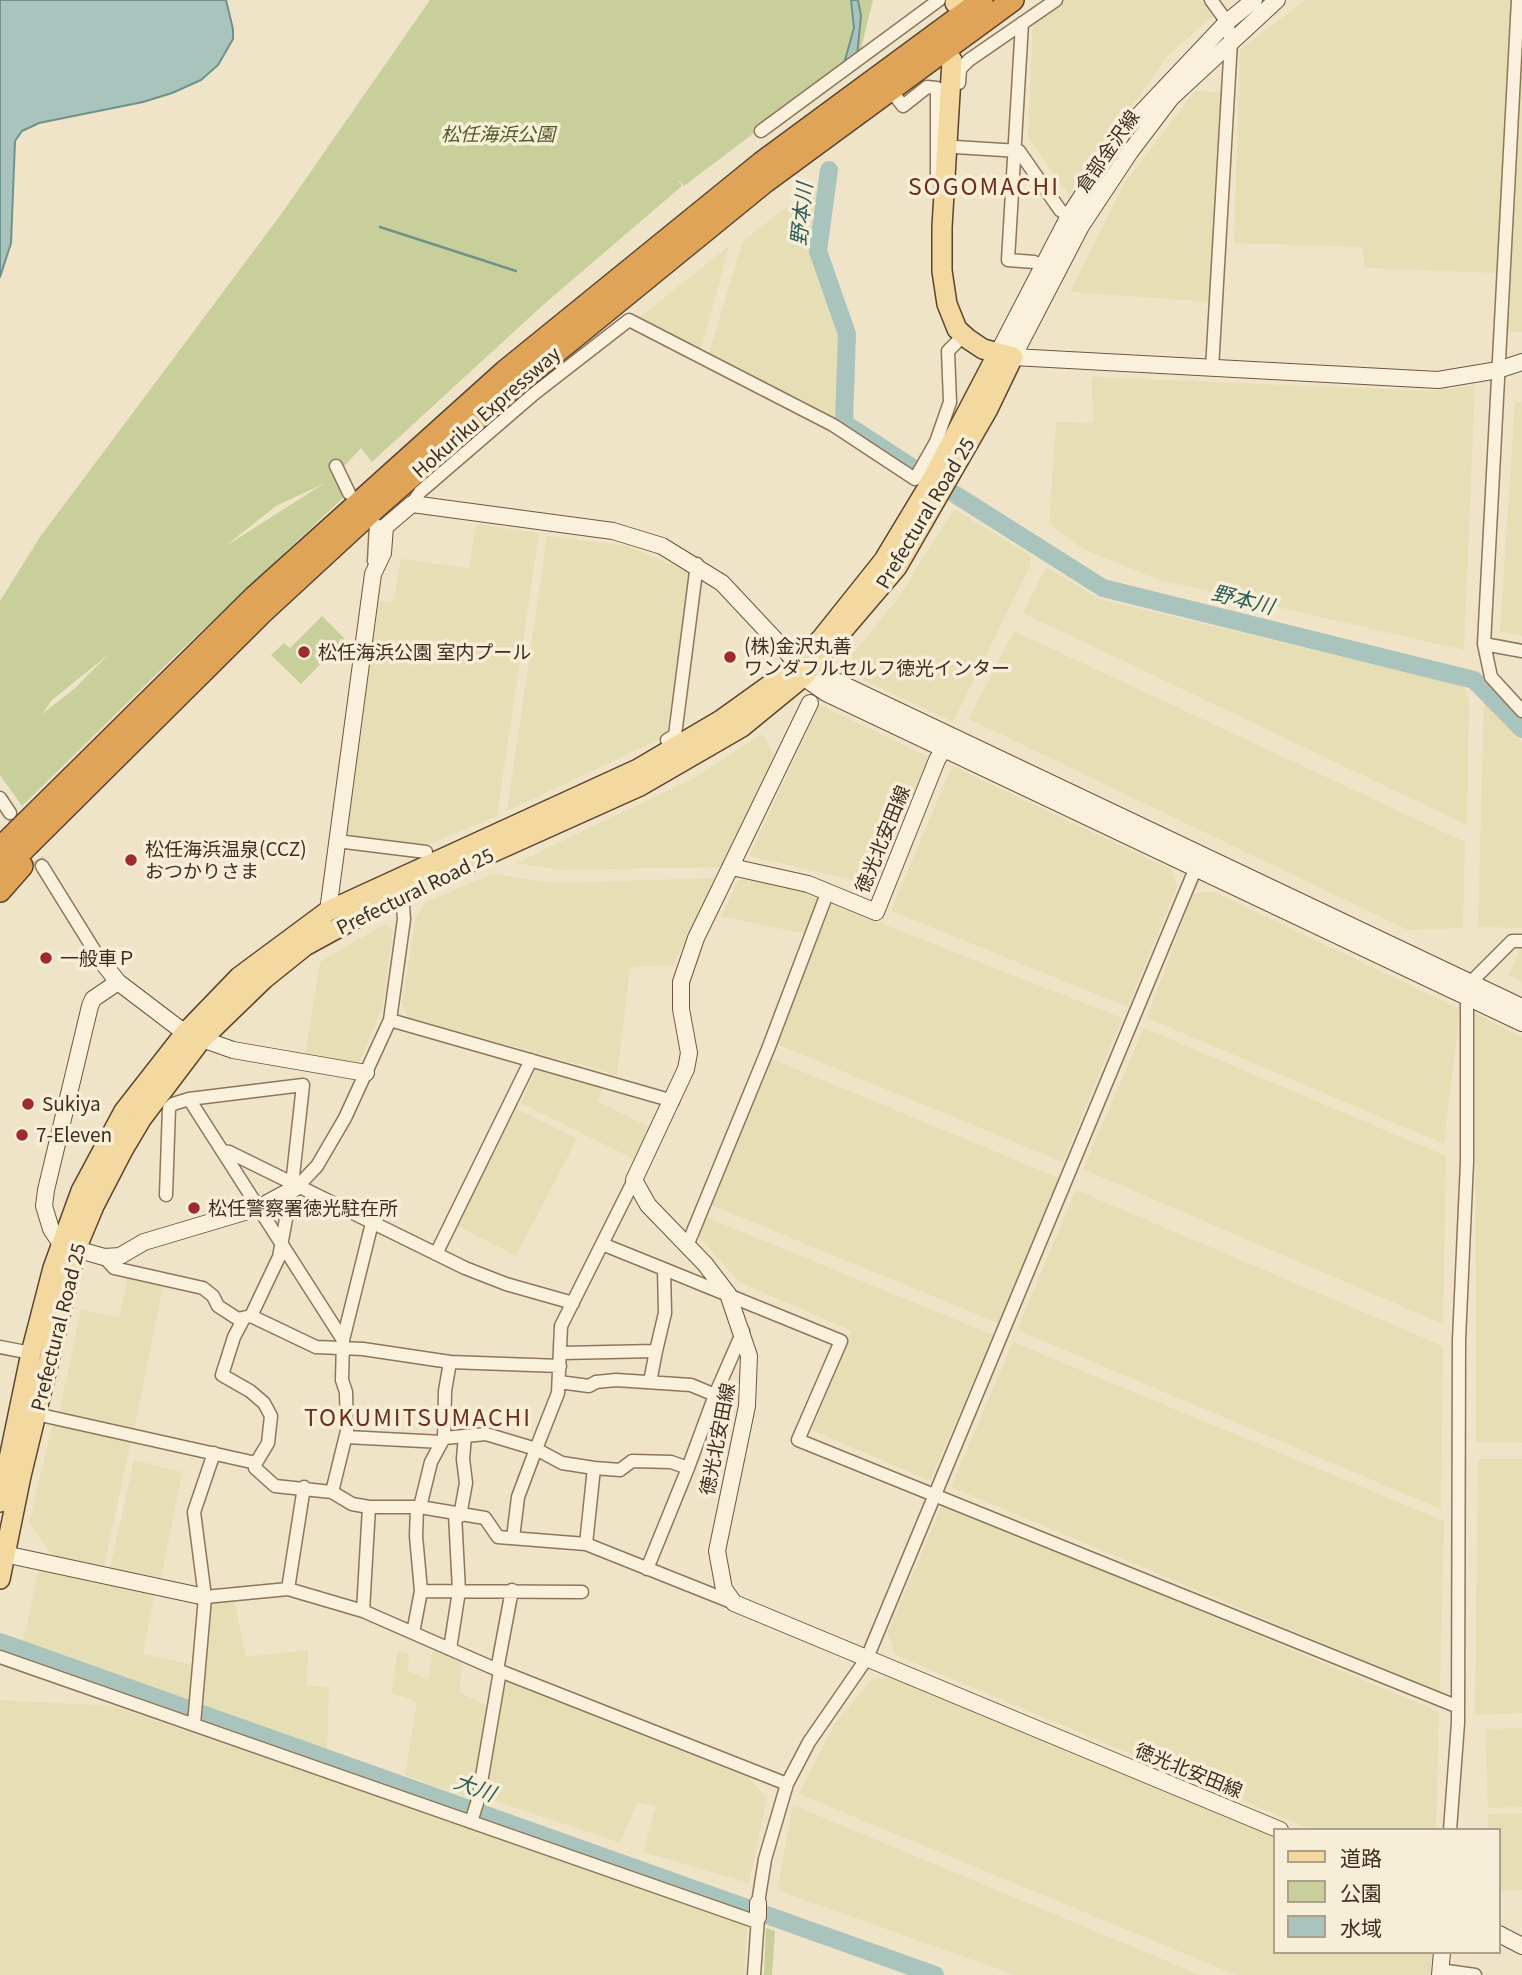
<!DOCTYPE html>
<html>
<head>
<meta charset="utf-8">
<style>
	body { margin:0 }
	#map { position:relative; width:1522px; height:1975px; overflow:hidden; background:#f0e4c8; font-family:Georgia,"Noto Sans JP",serif }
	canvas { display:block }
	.legend { position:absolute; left:1273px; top:1828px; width:228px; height:126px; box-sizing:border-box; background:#f7eed8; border:2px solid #ada18e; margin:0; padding:9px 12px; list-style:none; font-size:21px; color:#3d2e20 }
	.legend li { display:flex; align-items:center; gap:14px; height:35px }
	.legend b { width:35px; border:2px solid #ada18e }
</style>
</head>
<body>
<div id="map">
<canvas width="1522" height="1975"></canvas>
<ul class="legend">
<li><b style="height:9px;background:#f3d9a0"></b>道路</li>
<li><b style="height:19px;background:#c9cf9b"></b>公園</li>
<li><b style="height:19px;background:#a9c4bc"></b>水域</li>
</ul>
</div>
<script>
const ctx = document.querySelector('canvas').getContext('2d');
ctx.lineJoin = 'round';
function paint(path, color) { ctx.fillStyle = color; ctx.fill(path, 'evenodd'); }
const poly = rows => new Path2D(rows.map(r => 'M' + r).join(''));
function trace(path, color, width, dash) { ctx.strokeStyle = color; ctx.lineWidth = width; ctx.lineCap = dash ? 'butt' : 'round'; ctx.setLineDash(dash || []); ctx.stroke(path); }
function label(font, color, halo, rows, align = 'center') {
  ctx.font = font + ' Georgia,"Noto Sans JP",serif'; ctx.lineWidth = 7; ctx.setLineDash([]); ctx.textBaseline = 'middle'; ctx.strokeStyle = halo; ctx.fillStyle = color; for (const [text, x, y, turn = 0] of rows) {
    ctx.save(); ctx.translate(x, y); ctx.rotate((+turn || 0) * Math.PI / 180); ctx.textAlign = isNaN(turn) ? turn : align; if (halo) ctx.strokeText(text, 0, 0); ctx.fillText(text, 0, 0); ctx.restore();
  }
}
paint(poly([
	[1064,0,1212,0,1219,11,1168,55,1069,195,1028,137,1033,20],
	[1305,0,1512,0,1497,273,1364,268,1363,247,1234,243,1240,50],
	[1522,45,1522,332,1505,331],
	[1195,91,1222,92,1214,302,1070,292,1124,184],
	[822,180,814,253,818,273,841,330,839,419,709,353,743,241],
	[729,246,701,350,640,317],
	[1092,377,1430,391,1475,385,1464,650,1156,579,1083,549,1049,523,1056,422,1093,423],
	[1515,401,1522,402,1522,636,1500,631],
	[954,509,1030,555,1031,564,953,722,857,677,852,655,896,601],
	[476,524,539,533,497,816,425,846,347,836,379,601,393,602,401,559,469,568],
	[547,536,627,546,690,572,666,736,507,811],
	[1046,567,1100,599,1463,686,1469,700,1467,825,1023,613],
	[1014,631,1465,842,1463,928,1408,930,969,719],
	[1484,699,1522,742,1522,928,1478,927],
	[820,705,929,757,875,885,749,856],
	[762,734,774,755,721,867,559,870,516,863,694,778],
	[952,766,1172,870,1177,886,1128,1007,891,911],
	[492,874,556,883,715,878,674,965,630,967,617,1075,408,1017,402,1004,416,916,426,902],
	[738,880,781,881,821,895,806,934,722,916],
	[1212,891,1460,1009,1444,1144,1147,1018,1193,894],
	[832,904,1122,1018,1063,1162,776,1044],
	[385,924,393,930,383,1005,359,1064,305,1055,320,962],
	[1520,949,1522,949,1522,982,1509,975],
	[1475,1013,1522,1037,1522,1443,1476,1442],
	[1144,1028,1446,1156,1443,1324,1083,1169],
	[772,1059,1059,1178,998,1323,711,1205],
	[536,1070,604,1086,597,1101,650,1127,634,1159,521,1103],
	[516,1109,577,1139,516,1256,456,1225],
	[1076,1190,1443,1346,1441,1509,1017,1330],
	[706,1217,993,1335,930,1481,812,1430,852,1331,739,1282,699,1236],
	[128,1276,164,1282,134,1431,59,1413,81,1309,119,1318],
	[1013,1342,1444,1521,1440,1692,951,1487],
	[53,1424,131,1441,104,1566,52,1555,29,1522],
	[1478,1459,1522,1459,1522,1713,1475,1715],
	[134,1460,182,1472,161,1578,110,1568],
	[943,1503,1439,1712,1436,1830,1313,1830,895,1655,888,1631],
	[39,1568,155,1592,143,1654,196,1666,192,1702,23,1642],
	[214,1599,234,1599,246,1657,308,1650,307,1685,329,1688,327,1750,202,1704,209,1606],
	[433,1650,462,1664,459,1692,488,1706,473,1800,405,1775,417,1701,391,1693,398,1651,409,1654,408,1671,428,1680],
	[889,1676,1275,1835,1275,1952,1434,1952,1432,1975,1236,1975,799,1794,835,1724,871,1680],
	[505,1681,749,1778,767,1798,749,1883,643,1852,656,1807,637,1802,620,1843,484,1797],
	[0,1700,113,1706,747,1925,744,1975,0,1975],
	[1522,1728,1522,1807,1488,1808,1485,1729],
	[793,1805,1200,1975,1015,1975,777,1890],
	[1522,1813,1522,1890,1499,1891,1499,1830,1488,1830,1488,1814]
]), '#e6deb5');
paint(poly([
	[430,0,873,0,860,53,684,186,676,178,682,186,543,305,372,462,361,448,335,476,344,497,175,656,22,806,0,775,0,601,40,537,282,213],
	[325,483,229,544,228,544,276,506],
	[109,654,73,690,42,714,52,700],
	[322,616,345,639,301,684,271,655,284,643,290,648],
	[766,1928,775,1931,772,1975,764,1975]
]), '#c9cf9b');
const water = poly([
	[0,0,226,0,233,29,233,39,218,65,201,80,172,93,143,102,39,123,22,131,15,141,11,243,0,277,0,0],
	[851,0,858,0,861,16,857,56,843,67,854,28,851,0]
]);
paint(water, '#a9c4bc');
trace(water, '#6f938a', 2);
trace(poly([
	[380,227,516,271]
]), '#6f938a', 2.5);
trace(poly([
	[829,170,818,251,847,334,844,423,916,470],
	[956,495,1103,588,1474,680,1522,729],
	[0,1642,935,1975]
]), '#a9c4bc', 18);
trace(poly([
	[10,813,42,866]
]), '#ccc0a6', 12, [12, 6]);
const street = poly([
	[1211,0,1227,22,1231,41,1212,369],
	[1518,0,1484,644,1491,677,1522,711],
	[1022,23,1008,260,1034,262,1043,266],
	[959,83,960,69,969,60,1056,0],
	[896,97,903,106,927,87,937,88,937,175],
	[761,131,939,0],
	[955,147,1019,151,1060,210,1069,216],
	[336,466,349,493],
	[412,504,420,492,535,393,629,320,833,425,915,479,936,442,950,402,948,351,964,335],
	[376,525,374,561,380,562],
	[1484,644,1522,651],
	[667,740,675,735,697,564],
	[0,798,10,813],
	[337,841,426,852],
	[42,866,99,958],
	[390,1020,673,1101],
	[189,1099,343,1340,342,1380,346,1392,347,1431,332,1492],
	[222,1151,229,1152,465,1268,506,1284,573,1303],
	[297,1187,317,1166,345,1118,390,1020,404,919,402,893],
	[166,1195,169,1108,173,1104,189,1099,303,1085,292,1185],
	[687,1246,768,1049,828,891],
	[436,1254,531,1060],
	[104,1257,114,1268,203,1288,213,1296,218,1306,238,1319,251,1316,316,1347,363,1349,450,1362,560,1366],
	[664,1269,841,1341,798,1440,1456,1706],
	[251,1316,279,1257,286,1219,286,1195],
	[244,1318,234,1337,222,1375,250,1391,264,1403,271,1416,268,1443,256,1463],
	[343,1340,372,1223],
	[0,1347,31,1353],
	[561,1353,656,1351,665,1313,664,1269,602,1244],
	[450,1362,445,1391,444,1438,486,1434,536,1449,518,1497,513,1538],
	[559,1382,589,1386,596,1382,616,1380,691,1385,715,1395,743,1331],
	[650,1382,656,1351],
	[36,1414,256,1463,255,1468,275,1486,332,1492,352,1504,369,1507,420,1507,485,1518,498,1537,586,1544,734,1603],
	[346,1437,442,1442],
	[594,1468,620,1470,632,1461,671,1462,688,1468,647,1569],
	[688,1468,715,1395],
	[420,1507,431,1462,444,1438],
	[460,1516,466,1483,463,1459,465,1436],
	[586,1544,594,1468,562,1463,536,1449,558,1393,561,1326,634,1180],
	[288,1589,304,1487],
	[421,1591,582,1592],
	[205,1597,288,1589,363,1611,500,1671,787,1784],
	[363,1611,369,1507],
	[413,1633,421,1591,416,1536,417,1507],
	[450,1649,459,1591,455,1514],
	[0,1657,757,1922],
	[497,1670,512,1590],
	[194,1724,205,1597,194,1512,214,1453],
	[471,1822,478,1800,500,1671],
	[1450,1830,1458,1723,1459,1340,1467,1162,1467,996,1471,982,1512,941,1522,941],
	[758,1903,765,1859,787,1784,809,1742,867,1658,1199,860],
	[1440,1970,1475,1975],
	[754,1975,758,1917]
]);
const secondary = poly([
	[1277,0,1171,98,1130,152,1081,226,1013,357,1438,380,1498,370,1522,362],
	[998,353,1069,216,1124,131,1227,22,1254,0],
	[802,665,1522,1007],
	[810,703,696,938,681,982,681,1009,689,1053,686,1069,634,1180,648,1205,705,1264,728,1294,749,1356,747,1406,717,1551,724,1589,734,1603,1280,1830],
	[732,867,808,884,876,912,937,760,948,741],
	[328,911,373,574,383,553,385,527,412,504,613,531,662,546,722,583,796,662,803,677,826,693,1522,1023],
	[99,958,118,982,185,1033,233,1050,366,1073],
	[61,1244,51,1229,44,1206,46,1190,90,1006,93,999,118,982],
	[76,1249,104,1257,120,1256,144,1242,258,1208,297,1187],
	[0,1553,205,1597],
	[758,1917,758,1903],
	[1499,1934,1522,1946],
	[1440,1975,1442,1952]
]);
const primary = poly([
	[955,3,956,0],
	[0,1502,31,1353,53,1268,81,1191,124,1111,185,1033,239,977,328,911,638,769,721,720,781,677,821,639,884,560,928,487,998,353],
	[0,1579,21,1476,76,1249,94,1206,123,1150,142,1118,201,1040,264,979,305,946,402,893,640,786,742,727,803,677,897,567,988,409,1013,357,983,349,968,339,957,329,947,304,942,271,942,227,952,60]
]);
const highway = poly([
	[0,848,254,597,505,371,761,163,982,0],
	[0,873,263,612,379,505,516,385,765,182,1013,0],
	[0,891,22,866]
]);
trace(street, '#8d765c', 15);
trace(secondary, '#6f573f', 18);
trace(primary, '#5b4430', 22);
trace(highway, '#5b4430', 24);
trace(street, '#faf1dc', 12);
trace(secondary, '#faf1dc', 16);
trace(primary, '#f3d9a0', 19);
trace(highway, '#e0a458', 21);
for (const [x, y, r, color] of [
	[304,652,7,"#9e2a2b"],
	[730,657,7,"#9e2a2b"],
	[131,860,7,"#9e2a2b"],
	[46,958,7,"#9e2a2b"],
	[28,1104,7,"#9e2a2b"],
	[22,1135,7,"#9e2a2b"],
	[194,1208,7,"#9e2a2b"]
]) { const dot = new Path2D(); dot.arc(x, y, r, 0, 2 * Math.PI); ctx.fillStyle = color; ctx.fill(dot); trace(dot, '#f7eed8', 2.5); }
label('italic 19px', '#4d5a26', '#f7eed8', [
	["松任海浜公園",498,134]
]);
label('19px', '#3d2e20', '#f7eed8', [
	["倉部金沢線",1107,151,-55],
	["Hokuriku Expressway",486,412,-41],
	["Prefectural Road 25",925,513,-59],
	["徳光北安田線",882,839,-68],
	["Prefectural Road 25",415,891,-26],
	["Prefectural Road 25",58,1327,-76],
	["徳光北安田線",717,1439,-79],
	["徳光北安田線",1189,1770,22]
]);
label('19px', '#3d2e20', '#f7eed8', [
	["(株)金沢丸善",744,646],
	["ワンダフルセルフ徳光インター",744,668],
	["松任海浜公園 室内プール",318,652],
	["松任海浜温泉(CCZ)",145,849],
	["おつかりさま",145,871],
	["一般車Ｐ",60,958],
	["Sukiya",42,1104],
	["7-Eleven",36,1135],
	["松任警察署徳光駐在所",208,1208]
], 'left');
label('italic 21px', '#2f5d5a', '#f7eed8', [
	["野本川",801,214,-84],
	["野本川",1243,599,14],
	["大川",475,1787,20]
]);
ctx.letterSpacing = '2px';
label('23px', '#6b2e1e', '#f7eed8', [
	["SOGOMACHI",984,186],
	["TOKUMITSUMACHI",418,1417]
]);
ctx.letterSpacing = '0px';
</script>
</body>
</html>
